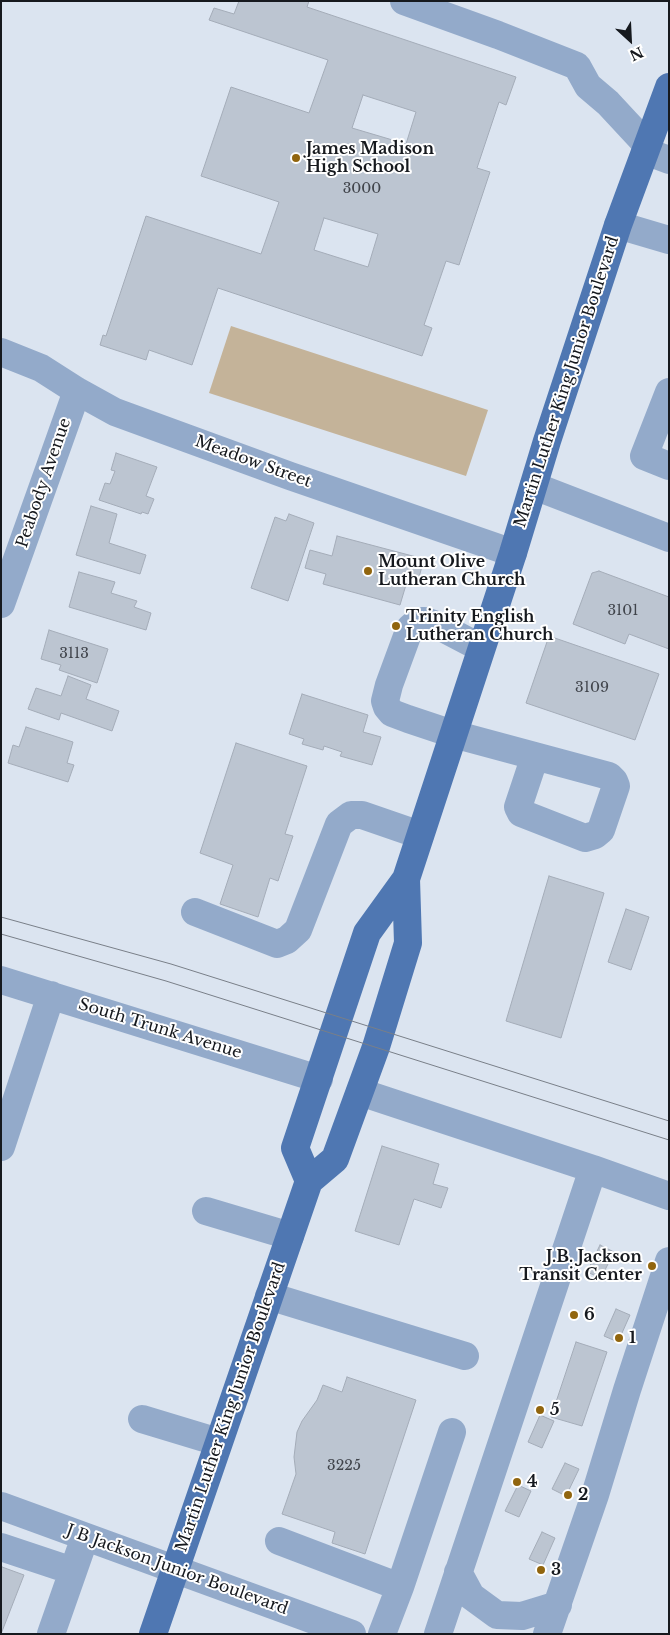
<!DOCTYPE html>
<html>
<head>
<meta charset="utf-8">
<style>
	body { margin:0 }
	#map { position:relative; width:670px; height:1635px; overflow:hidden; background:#dbe4f0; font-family:"Libre Baskerville",serif }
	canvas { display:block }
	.frame { position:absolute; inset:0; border:2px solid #16191e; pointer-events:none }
	.north { position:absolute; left:605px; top:15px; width:50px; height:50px; -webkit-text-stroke:4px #fff; paint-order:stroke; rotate:155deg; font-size:14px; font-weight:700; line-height:20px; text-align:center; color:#16191e }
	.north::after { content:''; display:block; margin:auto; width:18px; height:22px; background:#16191e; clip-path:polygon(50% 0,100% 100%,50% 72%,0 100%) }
</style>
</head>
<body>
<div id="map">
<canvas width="670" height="1635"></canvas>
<div class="frame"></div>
<div class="north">N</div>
</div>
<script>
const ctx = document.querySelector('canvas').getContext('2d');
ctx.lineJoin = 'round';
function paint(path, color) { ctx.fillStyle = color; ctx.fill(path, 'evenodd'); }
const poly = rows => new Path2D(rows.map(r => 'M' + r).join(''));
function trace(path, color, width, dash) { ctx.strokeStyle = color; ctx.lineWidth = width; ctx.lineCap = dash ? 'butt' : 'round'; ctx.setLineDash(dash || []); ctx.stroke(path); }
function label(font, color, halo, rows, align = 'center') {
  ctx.font = font + ' "Libre Baskerville",serif'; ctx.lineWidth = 4; ctx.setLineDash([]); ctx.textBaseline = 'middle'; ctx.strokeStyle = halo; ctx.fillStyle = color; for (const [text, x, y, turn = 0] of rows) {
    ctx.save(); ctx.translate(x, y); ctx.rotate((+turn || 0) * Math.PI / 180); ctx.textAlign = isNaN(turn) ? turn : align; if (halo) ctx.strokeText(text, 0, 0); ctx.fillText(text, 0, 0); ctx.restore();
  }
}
paint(poly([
	[231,326,488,410,466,476,209,393]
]), '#c4b399');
const building = poly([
	[239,1,309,1,307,7,516,77,506,105,499,102,477,168,490,172,459,265,446,261,424,325,432,328,422,356,218,288,192,365,149,350,146,360,100,345,103,335,106,336,146,216,261,254,279,202,201,176,231,87,309,113,328,60,209,20,214,8,234,14,239,1],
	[363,95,416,112,406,144,352,128,363,95],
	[324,218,378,234,368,267,314,250,324,218],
	[116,453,157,467,146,496,154,499,148,514,142,512,141,514,99,500,105,483,110,484,115,471,111,470,116,453],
	[91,506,117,514,109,543,146,555,140,574,76,555,91,506],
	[289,514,314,523,288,601,251,588,275,517,286,521,289,514],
	[337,536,424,559,418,581,408,578,400,605,323,584,326,574,305,568,310,550,332,556,337,536],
	[599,571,669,597,669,649,629,634,625,644,573,624,592,573,599,571],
	[79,572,115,582,111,593,137,601,134,607,151,613,146,630,69,607,79,572],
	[49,630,108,649,97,683,59,670,61,665,41,659,49,630],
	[549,636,659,674,635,740,526,703,549,636],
	[68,676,91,685,86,699,119,711,112,731,61,713,59,720,28,709,36,688,61,696,68,676],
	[302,694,368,715,363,732,381,737,372,765,340,756,342,752,324,746,323,750,302,744,304,739,289,734,302,694],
	[26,727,73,742,67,763,74,765,68,782,8,763,13,745,19,747,26,727],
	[236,743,307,766,285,834,293,836,278,881,270,878,258,917,220,904,233,865,200,853,236,743],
	[549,876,604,893,561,1038,506,1021,549,876],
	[626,909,649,917,631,970,608,962,626,909],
	[382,1146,439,1164,433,1184,448,1188,441,1208,414,1199,399,1245,355,1231,382,1146],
	[600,1245,614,1252,601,1278,587,1272,600,1245],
	[616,1309,630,1315,618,1342,604,1336,616,1309],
	[576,1342,607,1352,582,1426,551,1417,576,1342],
	[347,1377,416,1400,365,1554,332,1543,335,1532,282,1514,296,1474,294,1457,297,1432,302,1421,317,1400,323,1385,342,1392,347,1377],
	[540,1415,554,1421,542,1448,528,1442,540,1415],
	[565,1463,579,1469,566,1496,552,1489,565,1463],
	[518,1485,531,1491,519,1517,505,1511,518,1485],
	[542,1532,555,1538,543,1565,529,1559,542,1532],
	[2,1567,24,1575,1,1634,1,1568,2,1567]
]);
paint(building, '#bcc5d1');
trace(building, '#a4acb8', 1);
trace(poly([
	[404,1,498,35,577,66,588,86,608,103,647,145],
	[645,151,669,160],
	[618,225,669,240],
	[1,352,41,368,77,391,115,412,290,476,513,553],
	[669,392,644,456,669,466],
	[534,486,669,538],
	[1,604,77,391],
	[481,648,439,626,425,621,418,621,410,628,389,685,385,701,387,707,392,713,408,719,453,734,609,776,614,781,616,786,601,830,595,835,585,838,521,813,518,807,535,756],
	[195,912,277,944,287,940,298,930,339,824,351,815,362,815,420,835],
	[1,980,319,1079],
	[360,1092,593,1169,669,1196],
	[1,1147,51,995],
	[206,1211,290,1236],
	[269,1296,465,1356],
	[142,1419,218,1442],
	[1,1506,352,1634],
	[279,1541,400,1587],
	[1,1547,73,1571],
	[458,1572,471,1596,497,1615,522,1616,558,1605],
	[51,1634,85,1537],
	[382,1634,400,1587,452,1432],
	[438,1634,593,1169],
	[547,1634,595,1495,627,1390,669,1261]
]), '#93aaca', 28);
trace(poly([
	[309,1181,295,1148,367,933,406,879,513,553,547,441,618,225,669,87],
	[153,1634,309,1181,335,1159,376,1047,408,943,406,879]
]), '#4f77b2', 28);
trace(poly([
	[1,917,171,964,669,1121],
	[1,934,166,981,669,1140]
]), '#797f88', 1);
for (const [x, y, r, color] of [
	[296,158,5,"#91650e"],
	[368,571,5,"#91650e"],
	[396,626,5,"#91650e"],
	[652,1266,5,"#91650e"],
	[574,1315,5,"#91650e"],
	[619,1338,5,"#91650e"],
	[540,1410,5,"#91650e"],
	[517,1482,5,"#91650e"],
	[568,1495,5,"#91650e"],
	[541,1570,5,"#91650e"]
]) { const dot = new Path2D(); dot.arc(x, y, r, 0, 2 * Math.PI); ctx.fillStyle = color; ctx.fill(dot); trace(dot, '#fff', 2); }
label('14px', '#40444b', null, [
	["3000",362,189],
	["3101",623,611],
	["3113",74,654],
	["3109",592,688],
	["3225",344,1466]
]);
label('bold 16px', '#16191e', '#fff', [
	["James Madison",306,149],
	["High School",306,167],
	["Mount Olive",378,562],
	["Lutheran Church",378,580],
	["Trinity English",406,617],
	["Lutheran Church",406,635],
	["J.B. Jackson",642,1257,"right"],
	["Transit Center",642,1275,"right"],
	["6",584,1315],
	["1",629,1338],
	["5",550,1410],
	["4",527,1482],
	["2",578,1495],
	["3",551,1570]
], 'left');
label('16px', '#16191e', '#fff', [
	["Martin Luther King Junior Boulevard",567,382,-72],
	["Meadow Street",253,462,20],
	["Peabody Avenue",44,483,-71],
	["South Trunk Avenue",160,1029,17],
	["Martin Luther King Junior Boulevard",231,1407,-71],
	["J B Jackson Junior Boulevard",177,1570,20]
]);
</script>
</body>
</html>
